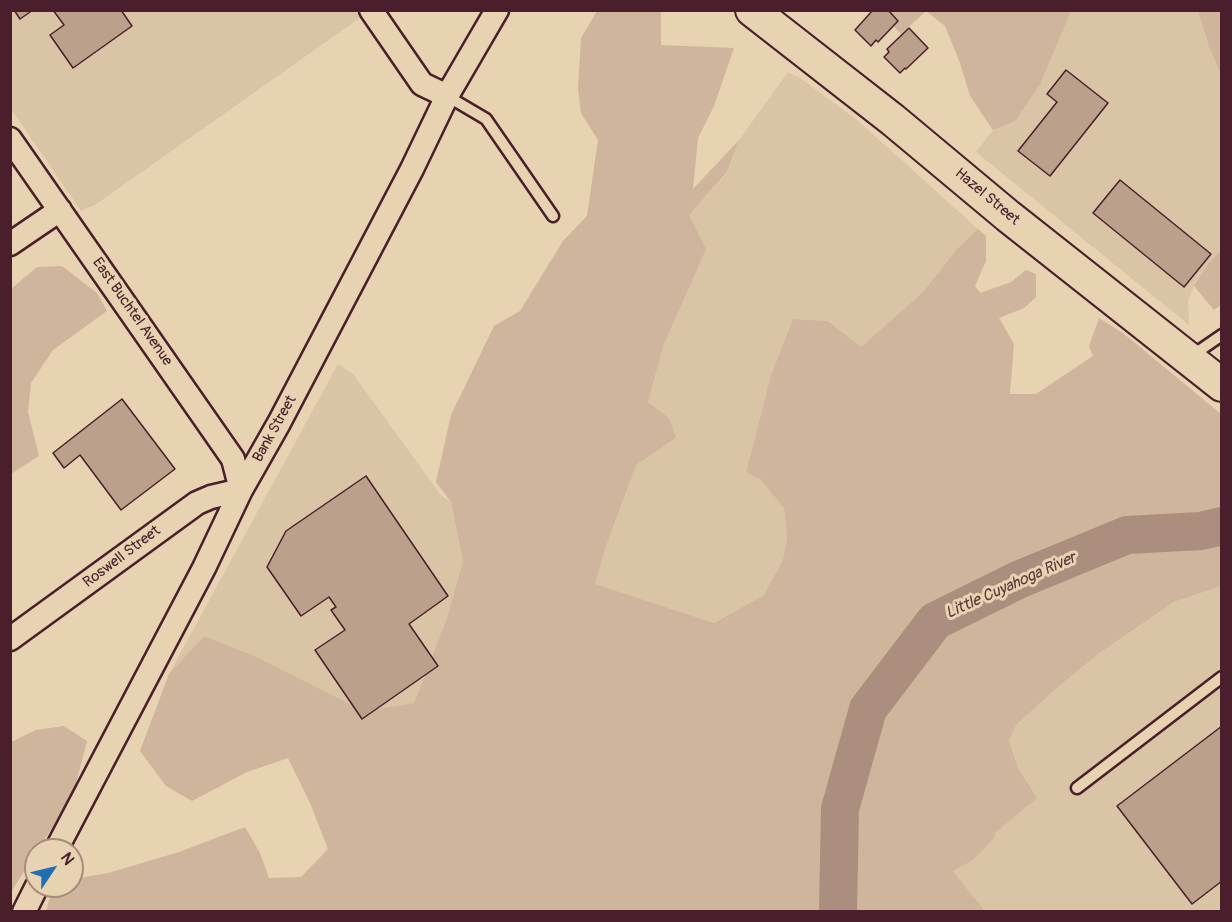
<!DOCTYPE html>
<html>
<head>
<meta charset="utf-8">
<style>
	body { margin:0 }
	#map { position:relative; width:1232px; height:922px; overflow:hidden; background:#e7d3b1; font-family:Pangolin,sans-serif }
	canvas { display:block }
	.frame { position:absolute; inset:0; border:12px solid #4a1f2b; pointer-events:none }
	.north { position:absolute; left:24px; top:838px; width:60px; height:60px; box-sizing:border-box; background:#e7d3b1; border:2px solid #a88b7b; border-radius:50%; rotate:55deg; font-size:16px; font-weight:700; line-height:24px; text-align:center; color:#4a1f2b }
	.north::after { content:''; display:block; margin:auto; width:21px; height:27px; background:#1f6fb2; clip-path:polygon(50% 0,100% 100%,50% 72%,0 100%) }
</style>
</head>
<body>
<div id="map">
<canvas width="1232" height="922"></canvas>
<div class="frame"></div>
<div class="north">N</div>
</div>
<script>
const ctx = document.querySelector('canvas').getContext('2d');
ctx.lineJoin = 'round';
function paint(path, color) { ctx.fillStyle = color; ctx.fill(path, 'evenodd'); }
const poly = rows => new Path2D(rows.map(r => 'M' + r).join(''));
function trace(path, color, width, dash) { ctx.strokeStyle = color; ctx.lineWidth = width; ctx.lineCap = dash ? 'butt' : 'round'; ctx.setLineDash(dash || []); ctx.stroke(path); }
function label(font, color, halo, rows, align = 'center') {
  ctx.font = font + ' Pangolin,sans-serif'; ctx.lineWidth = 6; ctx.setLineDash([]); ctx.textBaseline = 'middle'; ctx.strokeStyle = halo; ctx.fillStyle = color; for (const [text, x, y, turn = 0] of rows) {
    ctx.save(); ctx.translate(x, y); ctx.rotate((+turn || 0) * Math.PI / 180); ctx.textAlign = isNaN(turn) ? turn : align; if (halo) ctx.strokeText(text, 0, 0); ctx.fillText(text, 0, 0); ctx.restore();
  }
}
paint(poly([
	[361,10,364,15,95,205,81,211,11,109,10,11],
	[1071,11,1199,12,1221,75,1222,251,1209,262,1194,286,1188,301,1189,325,976,152,993,130,1015,120],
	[788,72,800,78,857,120,978,229,957,249,923,292,861,347,828,321,793,319,771,375,746,471,761,480,784,508,787,538,783,561,764,595,714,623,594,584,605,549,636,465,676,438,668,418,648,402,664,344,689,215,727,173,739,140],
	[338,364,353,374,440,494,451,502,463,561,447,618,414,703,364,711,255,656,204,636,169,674],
	[1221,586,1221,911,985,911,953,871,972,861,994,833,1036,798,1018,768,1009,739,1016,725,1059,686,1101,652,1174,602]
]), '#dac4a6');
paint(poly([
	[597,11,661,11,661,45,734,48,714,106,698,138,693,189,739,140,727,172,689,215,706,249,664,344,648,402,669,418,676,438,636,465,605,549,595,584,714,623,764,595,783,560,787,538,784,508,761,480,746,472,771,375,793,319,828,321,861,347,923,292,957,249,978,229,986,236,986,261,975,286,980,293,1011,282,1026,270,1036,274,1036,297,1024,308,999,318,1014,344,1010,394,1036,394,1093,356,1089,346,1099,318,1123,333,1221,414,1221,586,1174,602,1101,652,1059,686,1016,725,1009,740,1018,768,1037,798,995,833,995,837,972,861,953,871,985,911,46,912,53,886,72,886,72,879,108,873,179,852,245,827,260,853,269,878,301,877,328,849,310,803,288,758,247,772,192,801,166,786,140,751,169,674,204,636,255,656,364,711,414,703,447,618,463,561,451,502,436,482,451,415,494,326,520,311,563,241,587,216,598,140,581,113,578,88,581,38],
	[879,11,1071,11,1040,84,1015,121,993,130,970,96,960,63,945,26,926,11,901,34],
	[1198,11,1221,11,1221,75,1209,46],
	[1221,251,1221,305,1214,310,1194,286,1209,262],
	[62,266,97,293,107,311,53,350,31,383,28,412,39,456,11,474,11,289,37,267],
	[64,726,87,741,73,795,11,892,11,742,36,730]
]), '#ceb59b');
trace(poly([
	[838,912,840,809,868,709,935,621,1018,580,1127,535,1201,531,1222,526]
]), '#ab8e7e', 38);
const building = poly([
	[14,10,33,10,20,19,14,10],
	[53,10,121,10,132,26,73,68,50,35,64,25,53,10],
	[873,10,888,10,898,21,878,42,876,40,871,46,855,30,873,10],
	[909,28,928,48,906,69,905,68,900,73,884,57,889,52,887,49,909,28],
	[1066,70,1108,103,1050,176,1018,151,1057,102,1047,94,1066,70],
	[1120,180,1211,254,1184,287,1093,213,1120,180],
	[122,399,175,469,121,510,80,455,64,468,53,453,122,399],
	[366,476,448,596,409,624,438,666,362,719,315,650,345,630,331,610,336,607,329,597,301,616,267,567,286,531,366,476],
	[1222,726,1222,881,1192,904,1117,806,1222,726]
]);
paint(building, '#bba18c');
trace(building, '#4a1f2b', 1.5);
const lane = poly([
	[447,96,486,119,553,216],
	[1190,357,1222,335],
	[1077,788,1222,677]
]);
const street = poly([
	[371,10,422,84,447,96],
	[10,139,233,459,241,490,211,497,197,503,10,639],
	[10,244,60,210],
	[56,850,204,568,241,490,279,423,412,169,447,96,497,10],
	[24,912,37,886]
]);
const secondary = poly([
	[752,10,893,120,1008,216,1222,385]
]);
trace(lane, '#4a1f2b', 15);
trace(street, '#4a1f2b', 27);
trace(secondary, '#4a1f2b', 36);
trace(lane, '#e7d3b1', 10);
trace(street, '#e7d3b1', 22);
trace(secondary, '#e7d3b1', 32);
label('15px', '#4a1f2b', '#e7d3b1', [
	["Hazel Street",987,197,40],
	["East Buchtel Avenue",132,312,55],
	["Bank Street",275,429,-61],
	["Roswell Street",122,557,-37]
]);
label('italic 16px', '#5d353c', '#e7d3b1', [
	["Little Cuyahoga River",1011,586,-24]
]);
</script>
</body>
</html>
